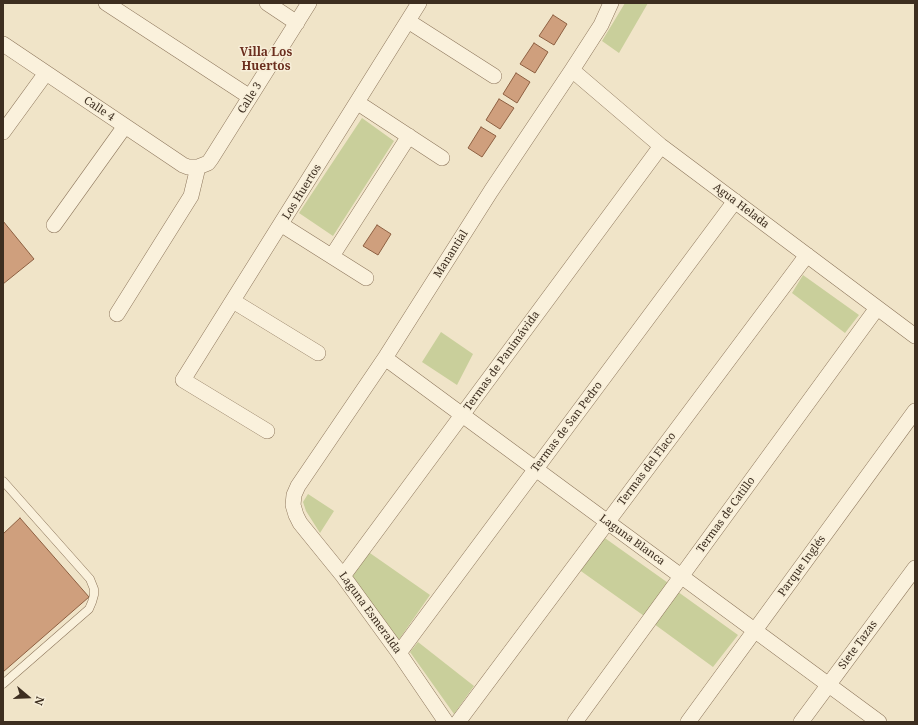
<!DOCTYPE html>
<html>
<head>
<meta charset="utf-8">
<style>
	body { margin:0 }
	#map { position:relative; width:918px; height:725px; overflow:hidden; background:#f0e4c8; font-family:"Noto Serif",serif }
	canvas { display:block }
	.frame { position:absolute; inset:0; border:4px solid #3d2e20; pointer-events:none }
	.north { position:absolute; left:8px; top:677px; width:40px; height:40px; -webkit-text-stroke:3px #f7eed8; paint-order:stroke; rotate:109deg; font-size:11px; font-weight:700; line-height:16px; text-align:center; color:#3d2e20 }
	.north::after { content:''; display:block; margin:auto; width:14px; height:18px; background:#3d2e20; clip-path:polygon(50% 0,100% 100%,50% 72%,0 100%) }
</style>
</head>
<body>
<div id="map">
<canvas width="918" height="725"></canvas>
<div class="frame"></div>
<div class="north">N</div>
</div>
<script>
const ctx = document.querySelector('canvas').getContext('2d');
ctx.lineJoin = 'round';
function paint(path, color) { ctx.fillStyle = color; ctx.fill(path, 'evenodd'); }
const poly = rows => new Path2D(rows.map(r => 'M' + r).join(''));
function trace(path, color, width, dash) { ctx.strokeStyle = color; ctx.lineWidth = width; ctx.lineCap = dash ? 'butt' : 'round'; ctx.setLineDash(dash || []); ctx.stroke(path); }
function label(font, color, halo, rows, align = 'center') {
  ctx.font = font + ' "Noto Serif",serif'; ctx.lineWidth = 3; ctx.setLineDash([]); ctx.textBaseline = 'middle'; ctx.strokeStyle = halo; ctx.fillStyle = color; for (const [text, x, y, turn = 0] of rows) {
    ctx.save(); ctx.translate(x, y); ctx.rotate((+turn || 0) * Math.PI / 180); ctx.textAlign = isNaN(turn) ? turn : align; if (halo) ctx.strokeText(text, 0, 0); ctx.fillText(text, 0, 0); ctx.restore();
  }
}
paint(poly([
	[625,3,648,3,619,53,602,41],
	[362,118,394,141,333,236,299,213],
	[803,275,859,315,845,333,792,293],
	[441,332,473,354,457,385,422,362],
	[308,494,334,511,320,533,306,511,303,502],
	[602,536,671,585,647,618,578,569],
	[367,551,430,595,398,641,350,574],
	[674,589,738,635,713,667,650,621],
	[418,642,474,686,454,714,410,652]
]), '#c9cf9b');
const building = poly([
	[553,15,567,24,554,45,539,36,553,15],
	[534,43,548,52,535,73,520,64,534,43],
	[516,73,530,82,517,103,503,94,516,73],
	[499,99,514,108,500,129,486,120,499,99],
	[481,127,496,136,482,157,468,148,481,127],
	[3,221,34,259,3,284,3,221],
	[377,225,391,234,378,255,363,246,377,225],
	[20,518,89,597,3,672,3,534,20,518]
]);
paint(building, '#cf9f7d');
trace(building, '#8d5f41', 1);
const lane = poly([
	[3,481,90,579,94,589,94,595,92,602,89,609,3,684]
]);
const street = poly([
	[106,3,250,97],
	[267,3,297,23],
	[408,21,494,76],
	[3,44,183,165,188,167,198,167,208,163,211,159,309,3],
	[572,70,661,146,915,336],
	[358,103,442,158],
	[3,132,46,73],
	[54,225,125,126],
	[282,225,366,278],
	[332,256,409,136],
	[233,301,318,353],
	[117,314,191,196,198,167],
	[385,358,879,722],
	[267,431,183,380,419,3],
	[343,576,661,146],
	[399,653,735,201],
	[446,722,399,653,343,576,300,523,296,515,293,505,294,495,298,486,385,358,491,191,572,70,601,25,611,3],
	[458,722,807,255],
	[575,722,877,308],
	[688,722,915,411],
	[801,722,915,568]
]);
trace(lane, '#8d765c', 9);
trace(street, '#8d765c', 16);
trace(lane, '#faf1dc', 8);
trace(street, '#faf1dc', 15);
label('11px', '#3d2e20', '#f7eed8', [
	["Calle 3",250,98,-58],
	["Calle 4",99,109,34],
	["Los Huertos",302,192,-58],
	["Agua Helada",741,206,37],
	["Manantial",451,254,-58],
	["Termas de Panimávida",502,361,-54],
	["Termas de San Pedro",567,427,-53],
	["Termas del Flaco",647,469,-53],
	["Termas de Catillo",726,515,-54],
	["Laguna Blanca",632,540,36],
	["Parque Inglés",802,566,-54],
	["Laguna Esmeralda",370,613,54],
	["Siete Tazas",858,645,-54]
]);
label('bold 12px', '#6b2e1e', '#f7eed8', [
	["Villa Los",266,53],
	["Huertos",266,67]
]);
</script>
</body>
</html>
